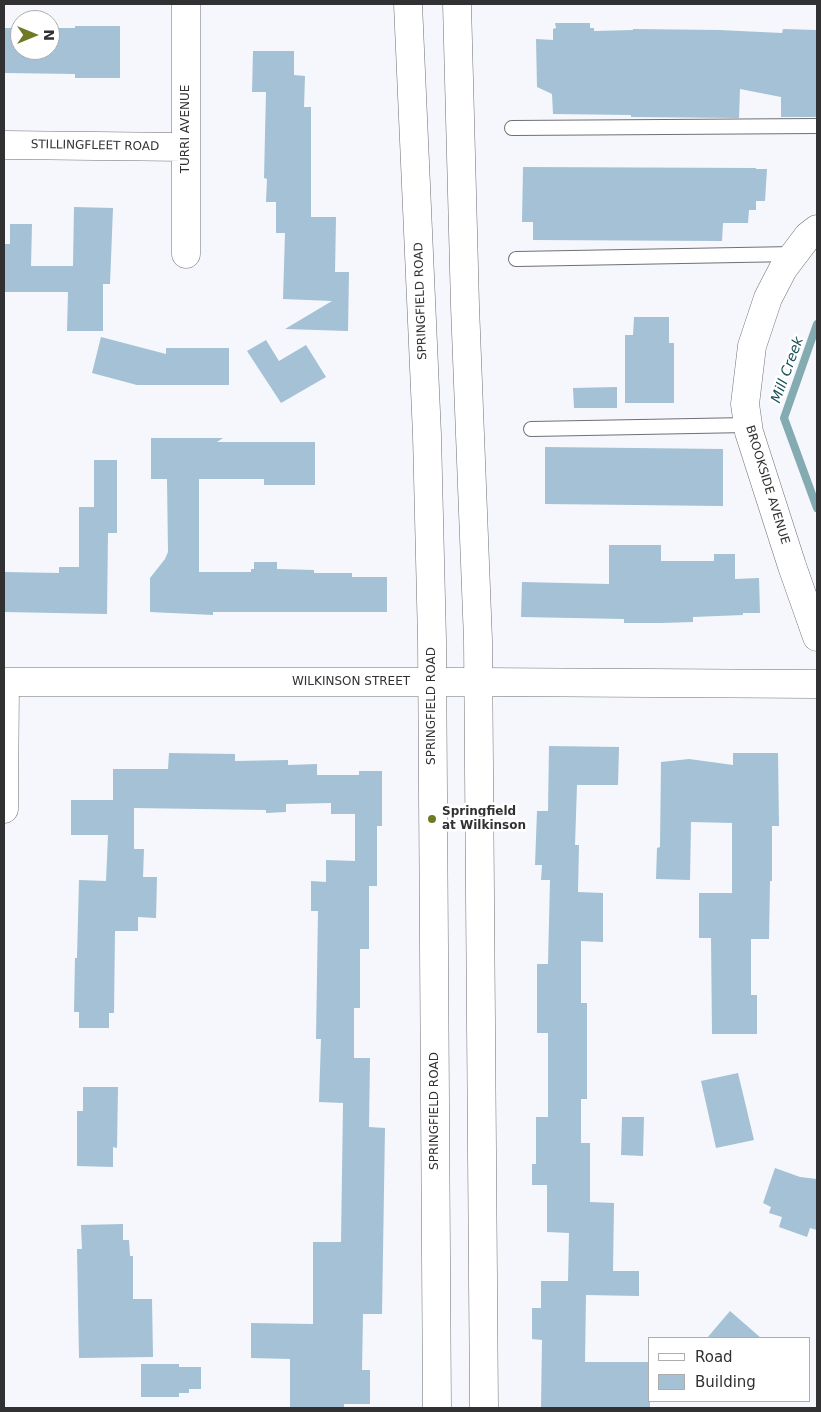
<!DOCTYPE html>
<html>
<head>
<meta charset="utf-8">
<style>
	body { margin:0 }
	#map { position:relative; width:821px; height:1412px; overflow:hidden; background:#f5f7fc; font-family:"DejaVu Sans",sans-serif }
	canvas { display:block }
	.frame { position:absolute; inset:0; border:5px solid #313133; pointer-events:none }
	.legend { position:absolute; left:648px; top:1337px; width:162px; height:65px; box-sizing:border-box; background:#fff; border:1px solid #adadad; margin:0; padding:6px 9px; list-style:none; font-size:15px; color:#313133 }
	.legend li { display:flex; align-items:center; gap:10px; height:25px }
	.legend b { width:25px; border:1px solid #adadad }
	.north { position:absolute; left:10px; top:10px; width:50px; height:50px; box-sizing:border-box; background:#fff; border:1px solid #adadad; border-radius:50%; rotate:90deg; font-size:14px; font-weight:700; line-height:20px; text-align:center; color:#313133 }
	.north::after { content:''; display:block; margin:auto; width:18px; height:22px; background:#707a25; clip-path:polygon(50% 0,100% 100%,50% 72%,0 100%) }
</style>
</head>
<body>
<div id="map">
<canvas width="821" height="1412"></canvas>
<div class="frame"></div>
<ul class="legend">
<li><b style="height:6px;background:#fff"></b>Road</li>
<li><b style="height:14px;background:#a4c1d5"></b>Building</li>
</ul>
<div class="north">N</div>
</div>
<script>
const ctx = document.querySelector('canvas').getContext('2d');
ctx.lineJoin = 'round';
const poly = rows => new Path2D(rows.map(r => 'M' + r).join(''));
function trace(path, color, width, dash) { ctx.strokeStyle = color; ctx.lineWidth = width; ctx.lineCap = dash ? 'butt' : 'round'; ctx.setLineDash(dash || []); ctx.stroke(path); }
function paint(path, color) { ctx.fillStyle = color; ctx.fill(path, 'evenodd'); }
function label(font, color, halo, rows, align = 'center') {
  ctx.font = font + ' "DejaVu Sans",sans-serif'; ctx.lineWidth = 5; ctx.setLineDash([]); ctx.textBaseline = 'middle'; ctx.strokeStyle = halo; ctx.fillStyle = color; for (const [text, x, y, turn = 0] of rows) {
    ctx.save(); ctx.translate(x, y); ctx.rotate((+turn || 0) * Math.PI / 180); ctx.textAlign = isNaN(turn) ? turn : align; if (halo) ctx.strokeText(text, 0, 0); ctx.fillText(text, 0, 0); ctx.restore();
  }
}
trace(poly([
	[817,324,784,418,817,508]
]), '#84abb1', 8);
paint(poly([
	[555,23,590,23,590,28,594,28,594,31,633,30,633,29,719,30,782,33,783,29,817,30,817,117,781,117,781,97,740,89,739,118,631,117,631,115,553,114,552,94,537,87,536,39,553,40,553,29,556,28],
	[75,26,120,26,120,78,75,78,75,74,4,73,4,28,20,28,20,50,50,50,50,28,75,28],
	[253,51,294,51,294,75,305,76,304,107,311,107,311,217,336,217,335,272,349,272,348,331,285,329,332,301,283,299,285,233,276,233,276,202,266,202,267,179,264,178,266,92,252,92],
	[523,167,756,168,756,169,767,169,765,201,756,201,756,210,749,210,748,223,723,223,722,241,533,240,533,222,522,222],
	[74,207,113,208,110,284,103,284,103,331,67,331,68,292,4,292,4,244,10,244,10,224,32,224,31,266,73,266],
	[634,317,669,317,669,343,674,343,674,403,625,403,625,335,633,335],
	[101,337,166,354,166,348,229,348,229,385,137,385,92,373],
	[266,340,279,361,306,345,326,377,281,403,247,351],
	[617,387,617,408,574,408,573,388],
	[151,438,223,438,217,442,315,442,315,485,264,485,264,479,199,479,199,572,251,572,251,569,254,569,254,562,277,562,277,569,314,570,314,573,352,573,352,577,387,577,387,612,213,612,213,615,150,612,150,578,165,559,168,552,167,479,151,479],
	[545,447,723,449,723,506,545,504],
	[94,460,117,460,117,533,108,533,107,614,4,612,4,572,59,573,59,567,79,567,79,507,94,507],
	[609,545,661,545,661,561,714,561,714,554,735,554,735,579,759,578,760,613,743,613,743,615,693,617,693,622,661,623,624,623,624,619,521,617,522,582,609,584],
	[549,746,619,747,618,785,577,785,575,845,579,845,578,892,603,893,603,942,581,941,581,1003,587,1003,587,1099,581,1099,581,1143,590,1143,590,1202,614,1203,613,1271,639,1271,639,1296,586,1295,585,1362,650,1362,650,1408,541,1408,542,1340,532,1339,532,1308,541,1308,541,1281,568,1281,569,1233,547,1232,547,1185,532,1185,532,1164,536,1164,536,1117,548,1117,548,1033,537,1033,537,964,548,964,550,880,541,880,542,865,535,865,537,811,548,811],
	[169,753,235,754,235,761,288,760,288,765,317,764,317,775,359,775,359,771,382,771,382,826,377,826,377,886,369,886,369,949,360,949,360,1008,354,1008,354,1058,370,1058,369,1127,385,1128,382,1314,363,1314,362,1370,370,1370,370,1404,344,1404,344,1408,290,1408,290,1359,251,1358,251,1323,313,1324,313,1242,341,1242,343,1103,319,1102,321,1039,316,1039,318,911,311,911,311,881,326,882,326,860,355,861,355,814,331,814,331,803,286,804,286,812,266,813,266,810,134,808,134,849,144,849,143,877,157,877,156,918,138,917,138,931,115,931,114,1013,109,1013,109,1028,79,1028,79,1012,74,1012,75,958,77,958,79,880,106,881,108,835,71,835,71,800,113,800,113,769,168,769],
	[733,753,778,753,779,826,772,826,772,881,770,881,769,939,751,939,751,995,757,995,757,1034,712,1034,711,938,699,938,699,893,732,893,732,823,691,822,690,880,656,879,657,848,660,847,661,762,689,759,733,765],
	[738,1073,754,1140,716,1148,701,1081],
	[83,1087,118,1087,117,1148,113,1147,113,1167,77,1166,77,1111,83,1111],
	[622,1117,644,1117,643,1156,621,1155],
	[775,1168,800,1177,817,1179,817,1230,810,1228,807,1237,779,1227,782,1217,769,1213,771,1207,763,1203],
	[123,1224,123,1240,129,1240,130,1256,133,1256,133,1299,152,1299,153,1357,79,1358,77,1249,82,1249,81,1225],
	[730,1311,761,1338,707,1338],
	[141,1364,179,1364,179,1367,201,1367,201,1389,189,1389,189,1393,179,1393,179,1397,141,1397]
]), '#a4c1d5');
const service = poly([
	[512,128,817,126],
	[516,259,794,254],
	[531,429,748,425]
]);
const minor = poly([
	[186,4,186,254],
	[4,145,186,147],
	[817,229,808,236,783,269,768,298,752,346,745,404,749,432,792,566,817,637],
	[4,682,478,682,817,684],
	[4,809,5,682]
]);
const secondary = poly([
	[408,4,427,435,432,640,437,1408],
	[457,4,465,306,478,640,484,1408]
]);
trace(service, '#6e7074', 16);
trace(minor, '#6e7074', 29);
trace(secondary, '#6e7074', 29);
trace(service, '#fff', 14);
trace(minor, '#fff', 28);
trace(secondary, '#fff', 28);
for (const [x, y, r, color] of [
	[432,819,5,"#707a25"]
]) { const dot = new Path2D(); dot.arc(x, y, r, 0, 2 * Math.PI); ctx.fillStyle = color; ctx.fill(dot); trace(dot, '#fff', 2); }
label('12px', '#313133', '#fff', [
	["TURRI AVENUE",186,129,-90],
	["STILLINGFLEET ROAD",95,146,1],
	["SPRINGFIELD ROAD",421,301,-92],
	["BROOKSIDE AVENUE",767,485,73],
	["WILKINSON STREET",351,682],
	["SPRINGFIELD ROAD",432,706,-90],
	["SPRINGFIELD ROAD",435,1111,-90]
]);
label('bold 12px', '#313133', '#fff', [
	["Springfield",442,812],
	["at Wilkinson",442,826]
], 'left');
label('italic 14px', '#195159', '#fff', [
	["Mill Creek",788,370,-70]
]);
</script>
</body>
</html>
